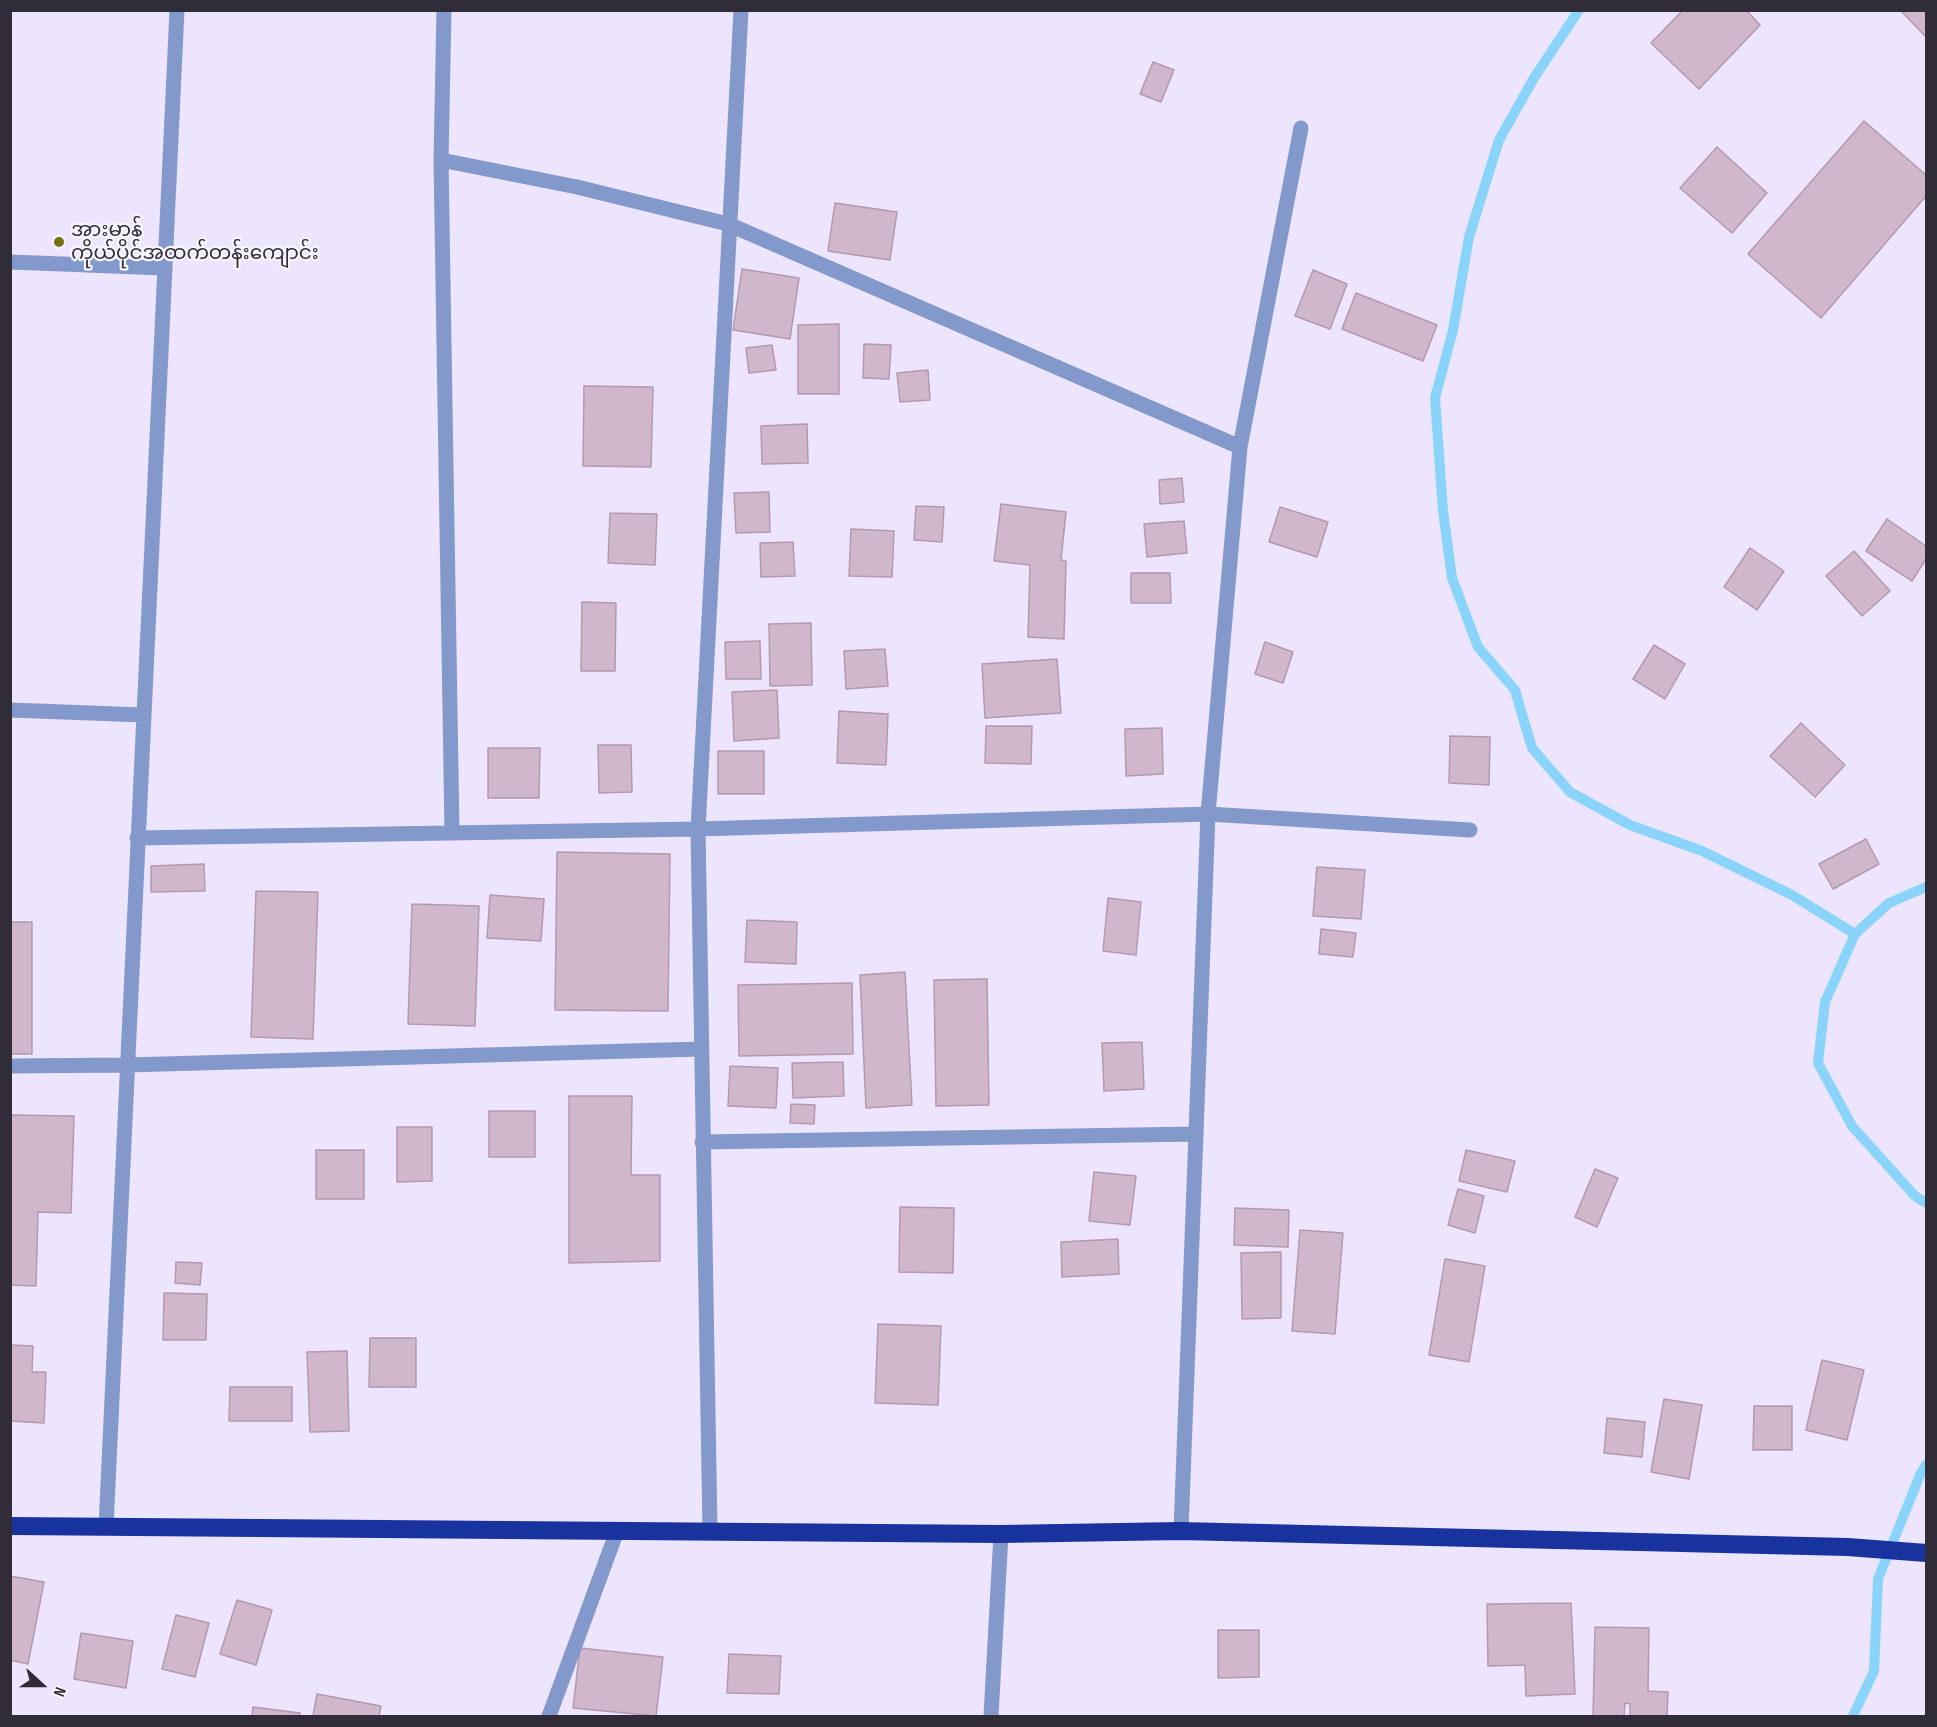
<!DOCTYPE html>
<html>
<head>
<meta charset="utf-8">
<style>
	body { margin:0 }
	#map { position:relative; width:1937px; height:1727px; overflow:hidden; background:#ece5fd; font-family:"Sofia Sans Condensed",sans-serif }
	canvas { display:block }
	.frame { position:absolute; inset:0; border:12px solid #302c38; pointer-events:none }
	.north { position:absolute; left:12px; top:1655px; width:60px; height:60px; -webkit-text-stroke:4px #f7f5fb; paint-order:stroke; rotate:111deg; font-size:16px; font-weight:700; line-height:24px; text-align:center; color:#302c38 }
	.north::after { content:''; display:block; margin:auto; width:21px; height:27px; background:#302c38; clip-path:polygon(50% 0,100% 100%,50% 72%,0 100%) }
</style>
</head>
<body>
<div id="map">
<canvas width="1937" height="1727"></canvas>
<div class="frame"></div>
<div class="north">N</div>
</div>
<script>
const ctx = document.querySelector('canvas').getContext('2d');
ctx.lineJoin = 'round';
const poly = rows => new Path2D(rows.map(r => 'M' + r).join(''));
function trace(path, color, width, dash) { ctx.strokeStyle = color; ctx.lineWidth = width; ctx.lineCap = dash ? 'butt' : 'round'; ctx.setLineDash(dash || []); ctx.stroke(path); }
function paint(path, color) { ctx.fillStyle = color; ctx.fill(path, 'evenodd'); }
function label(font, color, halo, rows, align = 'center') {
  ctx.font = font + ' "Sofia Sans Condensed","Noto Sans Myanmar",sans-serif'; ctx.lineWidth = 4.5; ctx.setLineDash([]); ctx.textBaseline = 'middle'; ctx.strokeStyle = halo; ctx.fillStyle = color; for (const [text, x, y, turn = 0] of rows) {
    ctx.save(); ctx.translate(x, y); ctx.rotate((+turn || 0) * Math.PI / 180); ctx.textAlign = isNaN(turn) ? turn : align; if (halo) ctx.strokeText(text, 0, 0); ctx.fillText(text, 0, 0); ctx.restore();
  }
}
trace(poly([
	[1579,10,1534,78,1499,140,1469,237,1453,330,1435,398,1443,511,1452,578,1478,647,1515,690,1532,748,1570,792,1630,825,1702,851,1792,895,1855,934,1825,1002,1818,1063,1852,1126,1915,1196,1926,1203],
	[1855,934,1889,903,1926,887],
	[1853,1716,1874,1671,1878,1579,1920,1475,1926,1465]
]), '#8ad4fc', 10);
const building = poly([
	[1683,10,1746,10,1760,25,1699,89,1651,43,1683,10],
	[1900,10,1926,10,1926,37,1900,10],
	[1153,62,1174,70,1161,102,1140,94,1153,62],
	[1864,121,1926,175,1926,196,1821,318,1748,254,1864,121],
	[1717,147,1767,193,1732,233,1680,188,1717,147],
	[835,203,897,212,890,260,828,251,835,203],
	[742,269,799,278,790,339,733,330,742,269],
	[1313,270,1347,284,1330,329,1295,316,1313,270],
	[1356,293,1437,325,1423,361,1342,329,1356,293],
	[839,324,839,394,798,394,798,325,839,324],
	[864,344,891,345,889,379,863,378,864,344],
	[772,345,776,370,749,373,746,348,772,345],
	[928,370,930,400,900,402,897,373,928,370],
	[584,386,653,387,651,467,583,466,584,386],
	[807,424,808,463,762,464,761,426,807,424],
	[1182,478,1184,502,1160,504,1159,480,1182,478],
	[769,492,770,532,736,533,734,493,769,492],
	[1001,504,1066,512,1061,560,1066,561,1064,639,1028,637,1030,565,994,561,1001,504],
	[916,506,944,507,942,542,914,540,916,506],
	[1280,507,1328,522,1317,557,1269,542,1280,507],
	[610,513,657,514,655,565,608,563,610,513],
	[1887,519,1926,546,1926,559,1912,581,1866,551,1887,519],
	[1184,521,1187,553,1147,557,1144,524,1184,521],
	[851,529,894,531,892,577,849,576,851,529],
	[793,542,795,576,761,577,760,543,793,542],
	[1750,548,1784,571,1757,610,1724,587,1750,548],
	[1854,551,1890,591,1862,616,1826,576,1854,551],
	[1131,573,1170,573,1171,603,1131,603,1131,573],
	[582,602,616,603,615,671,581,671,582,602],
	[811,623,812,685,770,686,769,624,811,623],
	[760,641,761,679,726,679,725,642,760,641],
	[1265,642,1293,652,1283,683,1255,674,1265,642],
	[1654,645,1685,664,1665,699,1633,679,1654,645],
	[885,649,888,686,846,689,844,651,885,649],
	[1057,659,1061,713,985,718,982,664,1057,659],
	[777,690,779,738,734,741,732,692,777,690],
	[839,711,888,714,886,765,837,763,839,711],
	[1801,723,1845,765,1815,797,1770,756,1801,723],
	[986,726,1032,726,1031,764,985,763,986,726],
	[1162,728,1163,774,1126,776,1125,729,1162,728],
	[1450,736,1490,737,1489,785,1449,783,1450,736],
	[598,745,631,745,632,792,599,793,598,745],
	[488,748,540,748,539,798,488,798,488,748],
	[718,751,764,751,764,794,718,794,718,751],
	[1866,839,1879,864,1833,889,1819,864,1866,839],
	[557,852,670,854,668,1011,555,1010,557,852],
	[204,864,205,891,151,892,151,866,204,864],
	[1317,867,1365,870,1361,919,1313,916,1317,867],
	[256,891,318,892,313,1039,251,1037,256,891],
	[490,895,544,899,541,941,487,938,490,895],
	[1108,898,1141,902,1136,955,1103,951,1108,898],
	[412,904,479,906,475,1026,408,1024,412,904],
	[747,920,797,922,796,964,745,962,747,920],
	[10,922,32,922,32,1054,10,1054,10,922],
	[1321,929,1356,933,1353,957,1319,954,1321,929],
	[905,972,912,1105,866,1108,860,975,905,972],
	[987,979,989,1105,936,1106,934,980,987,979],
	[852,983,853,1054,739,1056,738,985,852,983],
	[1142,1042,1144,1089,1104,1091,1102,1043,1142,1042],
	[843,1062,844,1096,793,1098,792,1063,843,1062],
	[730,1066,778,1068,776,1108,728,1106,730,1066],
	[569,1096,632,1096,631,1175,660,1175,660,1261,569,1263,569,1096],
	[791,1104,815,1105,814,1124,790,1123,791,1104],
	[489,1111,535,1111,535,1157,489,1157,489,1111],
	[10,1115,74,1116,71,1213,38,1212,36,1286,10,1285,10,1115],
	[397,1127,432,1127,432,1181,397,1182,397,1127],
	[316,1150,364,1150,364,1199,316,1199,316,1150],
	[1466,1150,1515,1161,1507,1192,1459,1181,1466,1150],
	[1595,1169,1618,1178,1597,1227,1575,1217,1595,1169],
	[1094,1172,1136,1176,1130,1225,1089,1221,1094,1172],
	[1458,1189,1484,1196,1475,1233,1448,1225,1458,1189],
	[900,1207,954,1208,953,1273,899,1272,900,1207],
	[1235,1208,1289,1210,1288,1247,1234,1245,1235,1208],
	[1300,1230,1343,1233,1335,1334,1292,1331,1300,1230],
	[1118,1239,1119,1274,1062,1277,1061,1242,1118,1239],
	[1281,1252,1281,1318,1242,1319,1241,1253,1281,1252],
	[1445,1259,1485,1266,1469,1362,1429,1355,1445,1259],
	[176,1262,202,1263,200,1285,175,1283,176,1262],
	[164,1293,207,1294,206,1340,163,1340,164,1293],
	[878,1324,941,1326,938,1405,875,1403,878,1324],
	[370,1338,416,1338,416,1387,369,1387,370,1338],
	[10,1345,33,1346,32,1372,46,1372,44,1423,10,1421,10,1345],
	[347,1351,349,1431,310,1432,307,1352,347,1351],
	[1822,1360,1864,1370,1847,1440,1806,1430,1822,1360],
	[230,1387,292,1387,292,1421,229,1421,230,1387],
	[1664,1399,1702,1405,1689,1479,1651,1472,1664,1399],
	[1754,1406,1792,1406,1792,1450,1753,1450,1754,1406],
	[1607,1418,1645,1422,1642,1457,1604,1453,1607,1418],
	[10,1576,44,1582,28,1664,10,1660,10,1576],
	[237,1600,272,1610,256,1665,220,1654,237,1600],
	[1571,1603,1575,1694,1526,1696,1525,1665,1488,1666,1487,1604,1571,1603],
	[176,1615,209,1623,195,1677,162,1669,176,1615],
	[1595,1627,1649,1628,1648,1691,1668,1692,1667,1716,1630,1716,1630,1704,1625,1703,1624,1716,1593,1716,1595,1627],
	[1218,1630,1259,1630,1259,1677,1218,1678,1218,1630],
	[81,1633,133,1641,126,1688,74,1679,81,1633],
	[580,1648,663,1657,656,1716,573,1708,580,1648],
	[729,1654,781,1656,779,1694,727,1693,729,1654],
	[317,1694,381,1706,379,1716,313,1716,317,1694],
	[253,1707,300,1713,300,1716,252,1716,253,1707]
]);
paint(building, '#d1b7cc');
trace(building, '#b399ae', 1.5);
trace(poly([
	[10,262,165,268]
]), '#8399cb', 15);
trace(poly([
	[444,10,441,160,452,833],
	[441,160,577,187,728,224,1240,447],
	[10,710,143,715],
	[137,838,698,829,1208,814,1470,830],
	[10,1066,127,1065,701,1049],
	[702,1142,1196,1134],
	[106,1527,177,10],
	[710,1530,698,829,741,10],
	[1181,1531,1208,814,1240,447,1301,128],
	[549,1716,617,1531],
	[991,1716,1001,1534]
]), '#8399cb', 15);
trace(poly([
	[10,1526,1001,1534,1181,1531,1848,1547,1926,1553]
]), '#18329e', 18);
for (const [x, y, r, color] of [
	[59,242,6,"#767011"]
]) { const dot = new Path2D(); dot.arc(x, y, r, 0, 2 * Math.PI); ctx.fillStyle = color; ctx.fill(dot); trace(dot, '#f7f5fb', 2); }
label('20px', '#302c38', '#f7f5fb', [
	["အားမာန်",71,231],
	["ကိုယ်ပိုင်အထက်တန်းကျောင်း",71,254]
], 'left');
</script>
</body>
</html>
